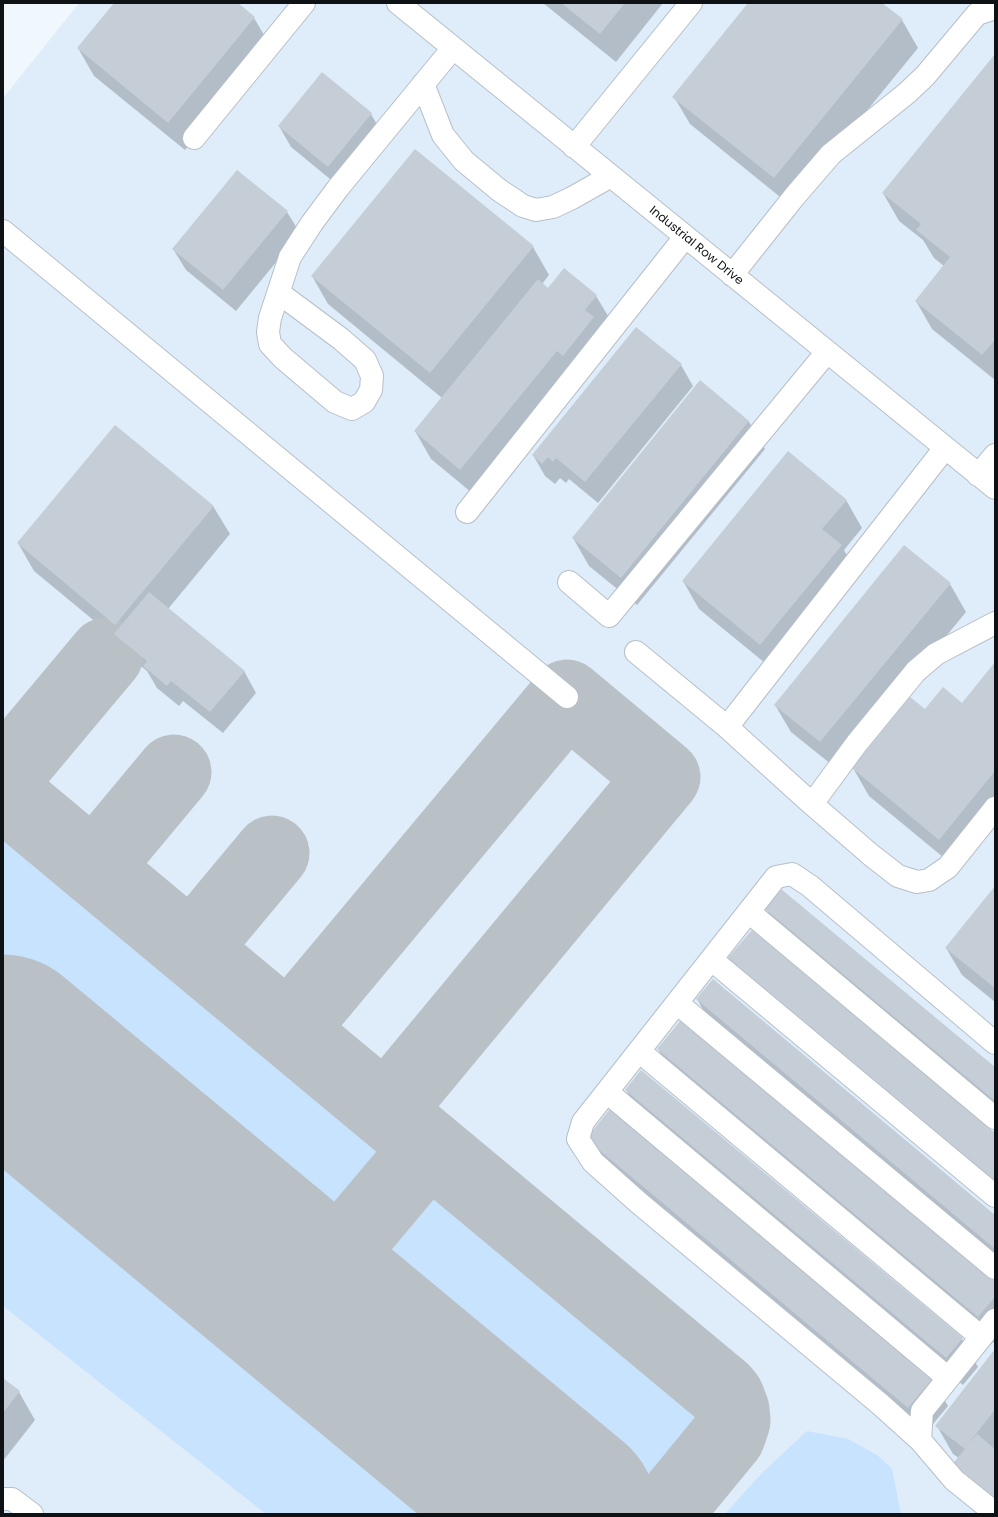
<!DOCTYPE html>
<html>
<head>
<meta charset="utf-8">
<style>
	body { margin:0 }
	#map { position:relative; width:998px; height:1517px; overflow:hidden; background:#f0f8fe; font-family:Poppins,sans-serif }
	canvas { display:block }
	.frame { position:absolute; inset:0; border:4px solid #0f1214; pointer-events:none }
</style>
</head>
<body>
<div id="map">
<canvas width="998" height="1517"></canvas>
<div class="frame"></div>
</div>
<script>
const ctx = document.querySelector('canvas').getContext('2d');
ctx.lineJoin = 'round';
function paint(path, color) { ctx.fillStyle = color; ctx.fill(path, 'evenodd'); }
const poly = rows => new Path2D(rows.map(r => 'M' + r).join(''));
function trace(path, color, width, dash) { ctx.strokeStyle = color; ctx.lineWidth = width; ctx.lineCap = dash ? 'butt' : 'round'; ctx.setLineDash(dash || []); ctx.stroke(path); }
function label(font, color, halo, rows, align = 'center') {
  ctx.font = font + ' Poppins,sans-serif'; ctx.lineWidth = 3; ctx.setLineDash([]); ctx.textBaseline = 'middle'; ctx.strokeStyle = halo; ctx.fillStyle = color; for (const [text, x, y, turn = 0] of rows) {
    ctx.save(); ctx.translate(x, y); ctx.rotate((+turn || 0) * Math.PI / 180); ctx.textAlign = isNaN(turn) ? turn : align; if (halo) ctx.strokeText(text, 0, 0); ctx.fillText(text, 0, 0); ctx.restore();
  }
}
paint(poly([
	[79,3,995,3,995,1514,3,1514,3,98]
]), '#dfedfb');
paint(poly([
	[3,813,343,1095,390,1152,351,1214,312,1248,306,1250,3,998],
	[3,1104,498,1514,266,1514,3,1306],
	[433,1184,485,1215,496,1223,666,1363,711,1413,678,1471,671,1480,633,1514,624,1514,347,1285,377,1234,384,1226],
	[807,1431,848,1439,877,1455,892,1469,901,1514,725,1514,761,1474]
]), '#c7e3fe');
paint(poly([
	[115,3,236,3,254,18,270,45,185,150,94,76,78,48],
	[543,3,663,3,616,62],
	[750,3,881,3,902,20,918,48,790,205,690,124,674,97],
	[995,55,995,380,932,329,916,301,944,266,934,258,923,240,899,221,883,193],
	[371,114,383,135,341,188,291,147,279,126],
	[287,212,300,233,236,311,186,270,173,249],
	[533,247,549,275,542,284,548,289,564,269,596,296,613,324,477,497,431,459,415,431,442,398,328,304,312,276],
	[681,365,693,386,598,503,569,479,566,483,560,478,555,484,545,476,533,455],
	[701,382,749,422,765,449,637,605,589,566,573,538],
	[846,500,862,528,844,550,857,573,776,672,699,609,683,581],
	[213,506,230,534,168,609,244,671,256,693,223,733,183,701,179,706,157,688,147,671,128,656,121,643,34,571,18,543],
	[950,584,966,612,837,769,791,732,775,705],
	[995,664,995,818,955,867,869,796,853,768,925,710,962,704],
	[995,888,995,1002,962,975,946,948],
	[766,909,995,1069,995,1114,782,937],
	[697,999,995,1216,995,1262,713,1027],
	[658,1049,995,1283,995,1344,674,1077],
	[626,1090,962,1339,978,1367,963,1385,642,1118],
	[587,1139,932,1378,948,1406,924,1435,603,1167],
	[995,1351,995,1512,959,1458,953,1454,937,1426],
	[3,1379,19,1392,35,1420,3,1461]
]), '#0003');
trace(poly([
	[3,778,106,655],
	[3,792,722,1391,727,1397,732,1410,733,1421,728,1436,664,1514],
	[94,868,174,772],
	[192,949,272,853],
	[289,1030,567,697,663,777,386,1111],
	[303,1297,429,1147]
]), '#bac1c6', 75);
trace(poly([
	[3,1048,564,1514]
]), '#bac1c6', 187);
paint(poly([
	[114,3,238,3,255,17,168,123,77,48],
	[561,3,625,3,600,34],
	[748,3,882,3,903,19,774,178,672,97],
	[995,54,995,340,982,355,915,301,950,257,916,230,921,224,882,193],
	[322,72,372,113,328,167,278,126],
	[415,149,534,246,430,373,311,276],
	[237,170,288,211,223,290,172,249],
	[564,268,597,295,585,310,594,317,563,356,557,351,460,470,414,431,538,279,548,288],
	[636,327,682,364,585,482,556,458,553,462,548,457,542,464,532,455],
	[700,380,749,421,621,578,572,538],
	[115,425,214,506,115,625,17,543],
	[788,451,847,500,822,529,842,545,760,645,682,581],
	[904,545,951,583,820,742,774,705],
	[149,592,245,671,210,712,171,681,167,686,143,666,147,661,114,634],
	[995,662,995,771,939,840,852,768,910,697,925,709,943,687,962,703],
	[995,886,995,988,945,948],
	[781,889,995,1067,995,1101,765,909],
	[752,930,995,1133,995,1183,727,959],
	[713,979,995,1215,995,1249,696,999],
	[681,1020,995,1281,995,1297,978,1317,657,1049],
	[641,1070,963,1338,946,1358,625,1090],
	[610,1109,933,1378,908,1408,586,1139],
	[995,1349,995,1410,968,1444,977,1434,995,1449,995,1501,951,1466,965,1449,935,1426],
	[3,1378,20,1391,3,1413]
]), '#c5cdd6');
const minor = poly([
	[398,3,995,488],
	[423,84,443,135,464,161,499,190,523,206,536,210,553,207,572,198,611,176],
	[194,138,304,3],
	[574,147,691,3],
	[3,231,567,697],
	[732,275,794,197,831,154,907,93,925,76,977,14,995,8],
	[279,293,341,339,365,360,372,376,371,390,364,402,352,409,335,402,283,358,270,344,268,332,270,318,290,257,312,223,338,188,453,48],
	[978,475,995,455],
	[467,512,685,237],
	[569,582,609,616,827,352],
	[995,623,936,654,916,671,857,743,812,804,871,855,898,876,917,882,929,880,948,867,995,808],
	[636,652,727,727,945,448],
	[727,727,812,804],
	[749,912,995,1118],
	[712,960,995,1196],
	[677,1003,995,1268],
	[639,1051,981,1337],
	[607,1092,948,1378],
	[995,1320,922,1411,920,1440,954,1480,995,1513],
	[920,1440,880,1404,639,1203,593,1162,578,1139,583,1122,776,877,792,874,810,886,995,1043],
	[3,1499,12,1499,32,1514]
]);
trace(minor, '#b6bfc7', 24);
trace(minor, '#fff', 22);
label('12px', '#0f1214', '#fff', [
	["Industrial Row Drive",696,246,39]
]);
</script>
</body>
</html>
